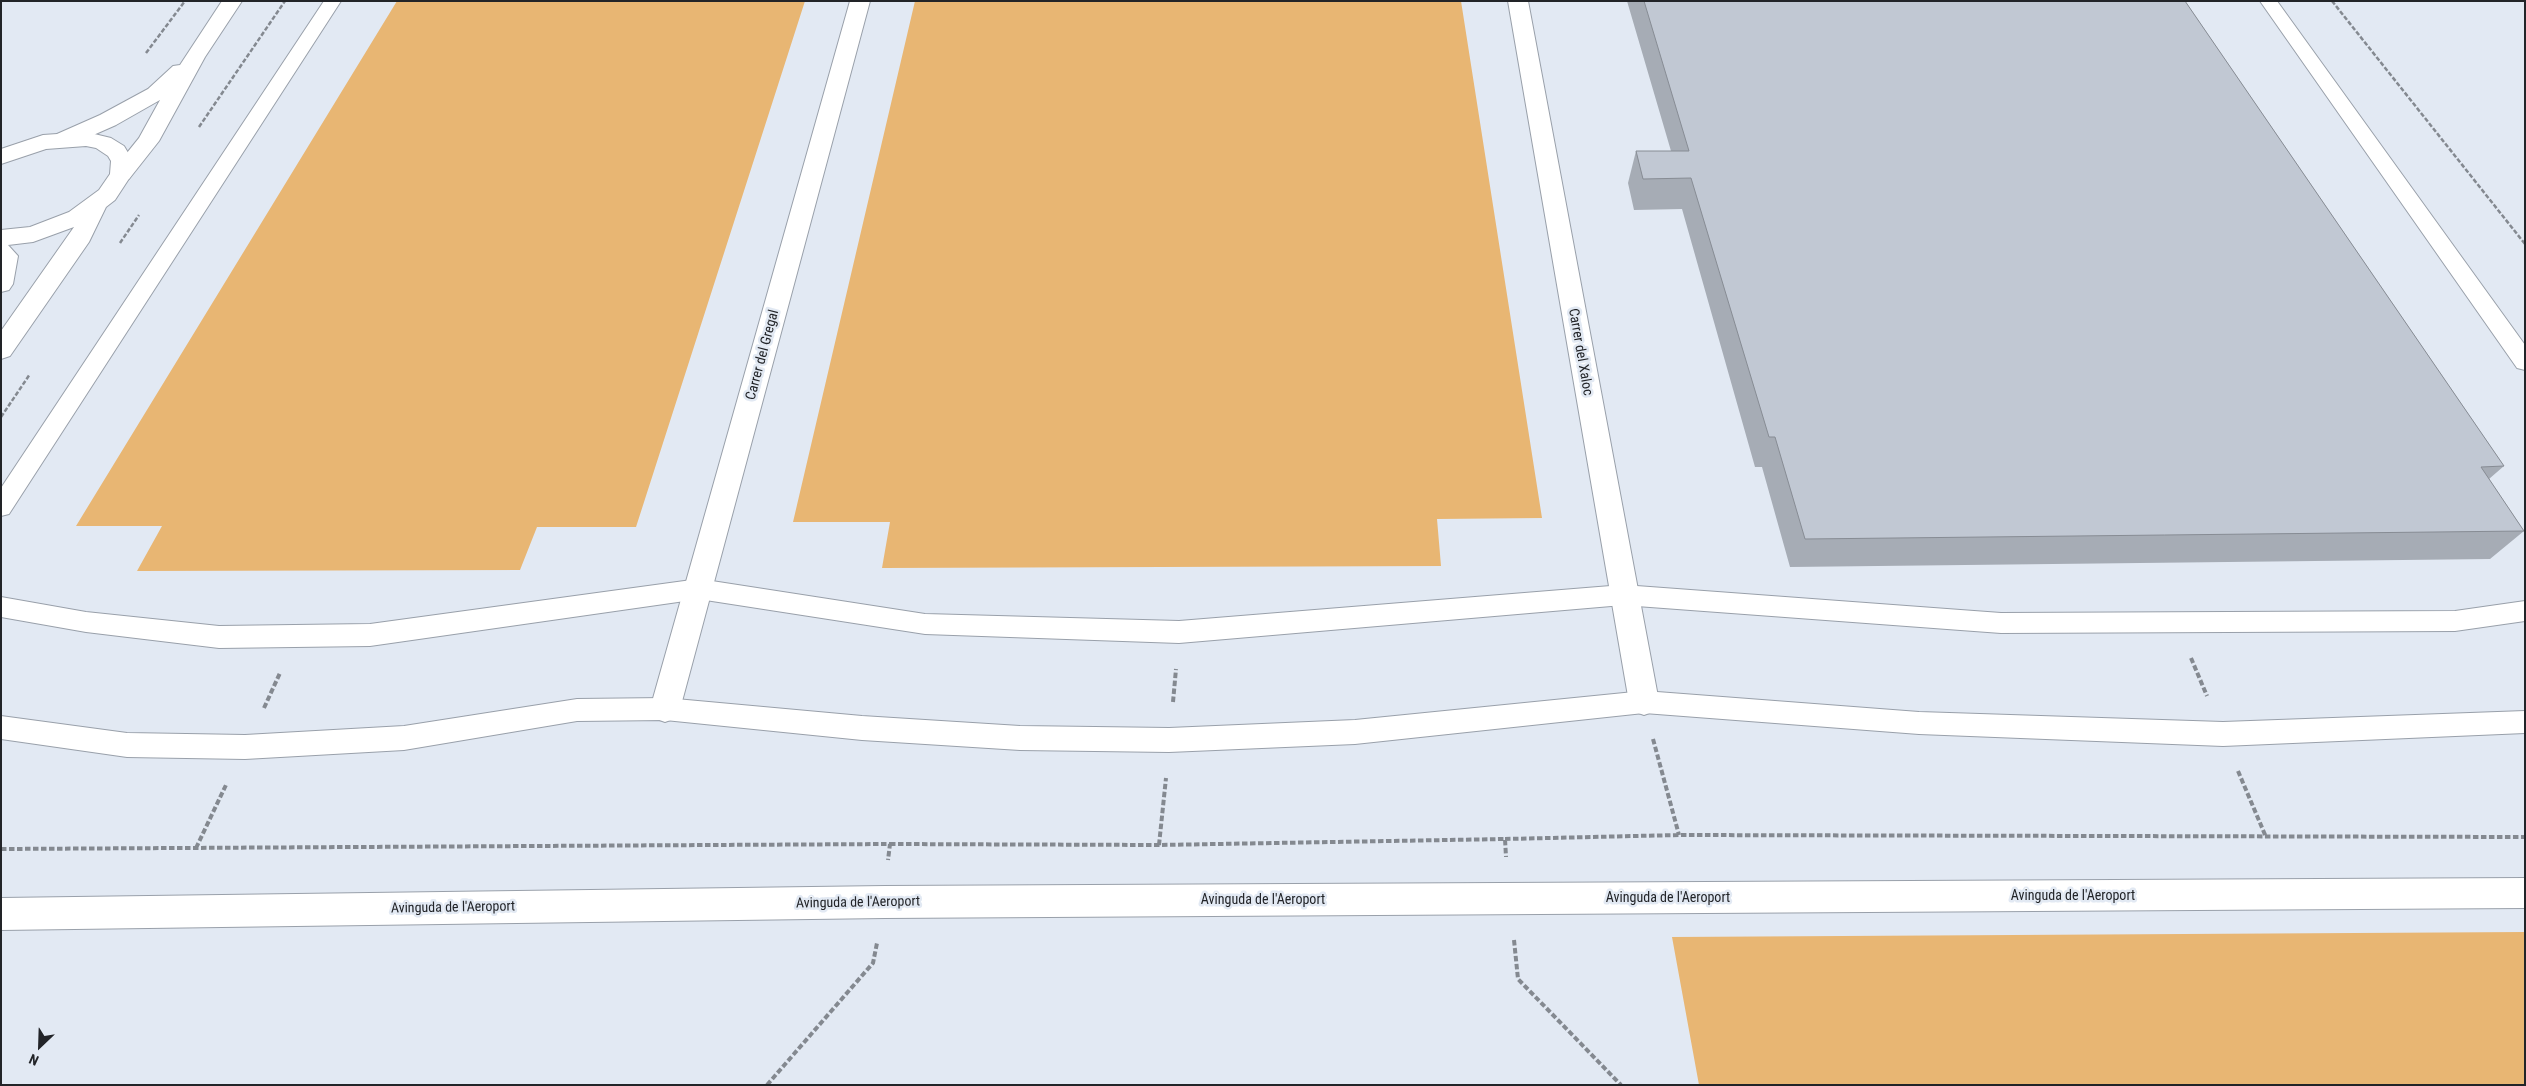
<!DOCTYPE html>
<html>
<head>
<meta charset="utf-8">
<style>
	body { margin:0 }
	#map { position:relative; width:2526px; height:1086px; overflow:hidden; background:#e2e9f3; font-family:"Roboto Condensed",sans-serif }
	canvas { display:block }
	.frame { position:absolute; inset:0; border:2px solid #222428; pointer-events:none }
	.north { position:absolute; left:15px; top:1021px; width:50px; height:50px; -webkit-text-stroke:4px #e2e9f3; paint-order:stroke; rotate:204deg; font-size:14px; font-weight:700; line-height:20px; text-align:center; color:#222428 }
	.north::after { content:''; display:block; margin:auto; width:18px; height:22px; background:#222428; clip-path:polygon(50% 0,100% 100%,50% 72%,0 100%) }
</style>
</head>
<body>
<div id="map">
<canvas width="2526" height="1086"></canvas>
<div class="frame"></div>
<div class="north">N</div>
</div>
<script>
const ctx = document.querySelector('canvas').getContext('2d');
ctx.lineJoin = 'round';
function paint(path, color) { ctx.fillStyle = color; ctx.fill(path, 'evenodd'); }
const poly = rows => new Path2D(rows.map(r => 'M' + r).join(''));
function trace(path, color, width, dash) { ctx.strokeStyle = color; ctx.lineWidth = width; ctx.lineCap = dash ? 'butt' : 'round'; ctx.setLineDash(dash || []); ctx.stroke(path); }
function label(font, color, halo, rows, align = 'center') {
  ctx.font = font + ' "Roboto Condensed",sans-serif'; ctx.lineWidth = 5; ctx.setLineDash([]); ctx.textBaseline = 'middle'; ctx.strokeStyle = halo; ctx.fillStyle = color; for (const [text, x, y, turn = 0] of rows) {
    ctx.save(); ctx.translate(x, y); ctx.rotate((+turn || 0) * Math.PI / 180); ctx.textAlign = isNaN(turn) ? turn : align; if (halo) ctx.strokeText(text, 0, 0); ctx.fillText(text, 0, 0); ctx.restore();
  }
}
paint(poly([
	[397,1,805,1,636,527,537,527,520,570,137,571,162,526,76,526],
	[915,1,1461,1,1542,518,1437,519,1441,566,882,568,890,522,793,522],
	[2525,932,2525,1085,1699,1085,1672,937]
]), '#e8b673');
const lane = poly([
	[324,1,341,1,9,514,1,516,1,488,324,1],
	[2260,1,2277,1,2525,345,2525,370,2517,368,2260,1],
	[699,579,925,614,1179,621,1623,585,2001,613,2455,611,2525,601,2525,621,2455,631,2001,633,1623,605,1179,643,925,634,699,599,370,646,219,648,86,632,1,617,1,597,86,612,219,626,370,624,699,579],
	[1644,691,1919,712,2223,722,2525,711,2525,733,2223,746,1919,734,1644,713,1355,744,1169,752,1020,750,862,740,665,720,577,721,404,750,245,759,127,757,1,739,1,716,127,733,245,735,404,726,577,699,665,698,862,716,1020,726,1169,728,1355,720,1644,691]
]);
const street = poly([
	[222,1,242,1,205,57,159,141,129,179,121,181,113,179,110,174,139,138,160,100,116,125,73,144,65,146,57,144,54,139,57,134,100,115,148,89,173,66,180,65,222,1],
	[850,1,870,1,680,709,676,718,665,722,654,718,650,709,850,1],
	[1508,1,1528,1,1659,702,1655,711,1644,715,1633,711,1629,702,1508,1]
]);
const secondary = poly([
	[86,132,111,138,124,146,133,161,132,174,115,200,106,207,89,242,10,356,1,359,1,331,74,227,33,242,8,245,18,256,13,284,9,290,1,292,1,230,30,227,69,212,99,190,110,174,111,161,108,156,96,148,86,146,46,149,1,164,1,149,43,135,86,132],
	[2525,878,2525,908,885,918,1,930,1,898,885,886,2525,878]
]);
trace(lane, '#99a0aa', 2);
trace(street, '#99a0aa', 2);
trace(secondary, '#99a0aa', 2);
trace(poly([
	[2332,1,2525,244],
	[146,53,185,1],
	[199,127,285,1],
	[120,243,139,215],
	[1,417,30,374]
]), '#848990', 2.5, [4.5, 2]);
trace(poly([
	[2191,658,2207,696],
	[1173,702,1176,669],
	[264,708,280,673],
	[1653,739,1679,835],
	[2238,771,2266,837],
	[1505,839,1679,835,2525,837],
	[890,844,1159,845,1505,839,1506,857],
	[1159,845,1166,778],
	[196,848,226,785],
	[1,849,890,844,888,860],
	[1514,940,1518,979,1621,1085],
	[767,1085,873,963,877,943]
]), '#848990', 4, [5.5, 2.5]);
paint(lane, '#fff');
paint(street, '#fff');
paint(secondary, '#fff');
paint(poly([
	[1627,1,2185,1,2504,466,2489,479,2524,531,2490,559,1790,567,1762,467,1755,467,1682,209,1634,210,1628,183,1636,151,1671,151]
]), '#a6acb5');
const building = poly([
	[1644,1,2185,1,2504,466,2481,467,2524,531,1805,539,1775,437,1769,437,1691,178,1643,179,1636,151,1689,151,1644,1]
]);
paint(building, '#c1c8d3');
trace(building, '#878c94', 1);
label('14px', '#222428', '#e2e9f3', [
	["Carrer del Xaloc",1580,352,80],
	["Carrer del Gregal",763,355,-75],
	["Avinguda de l'Aeroport",2073,896],
	["Avinguda de l'Aeroport",1668,898],
	["Avinguda de l'Aeroport",1263,900],
	["Avinguda de l'Aeroport",858,903,-1],
	["Avinguda de l'Aeroport",453,908,-1]
]);
</script>
</body>
</html>
